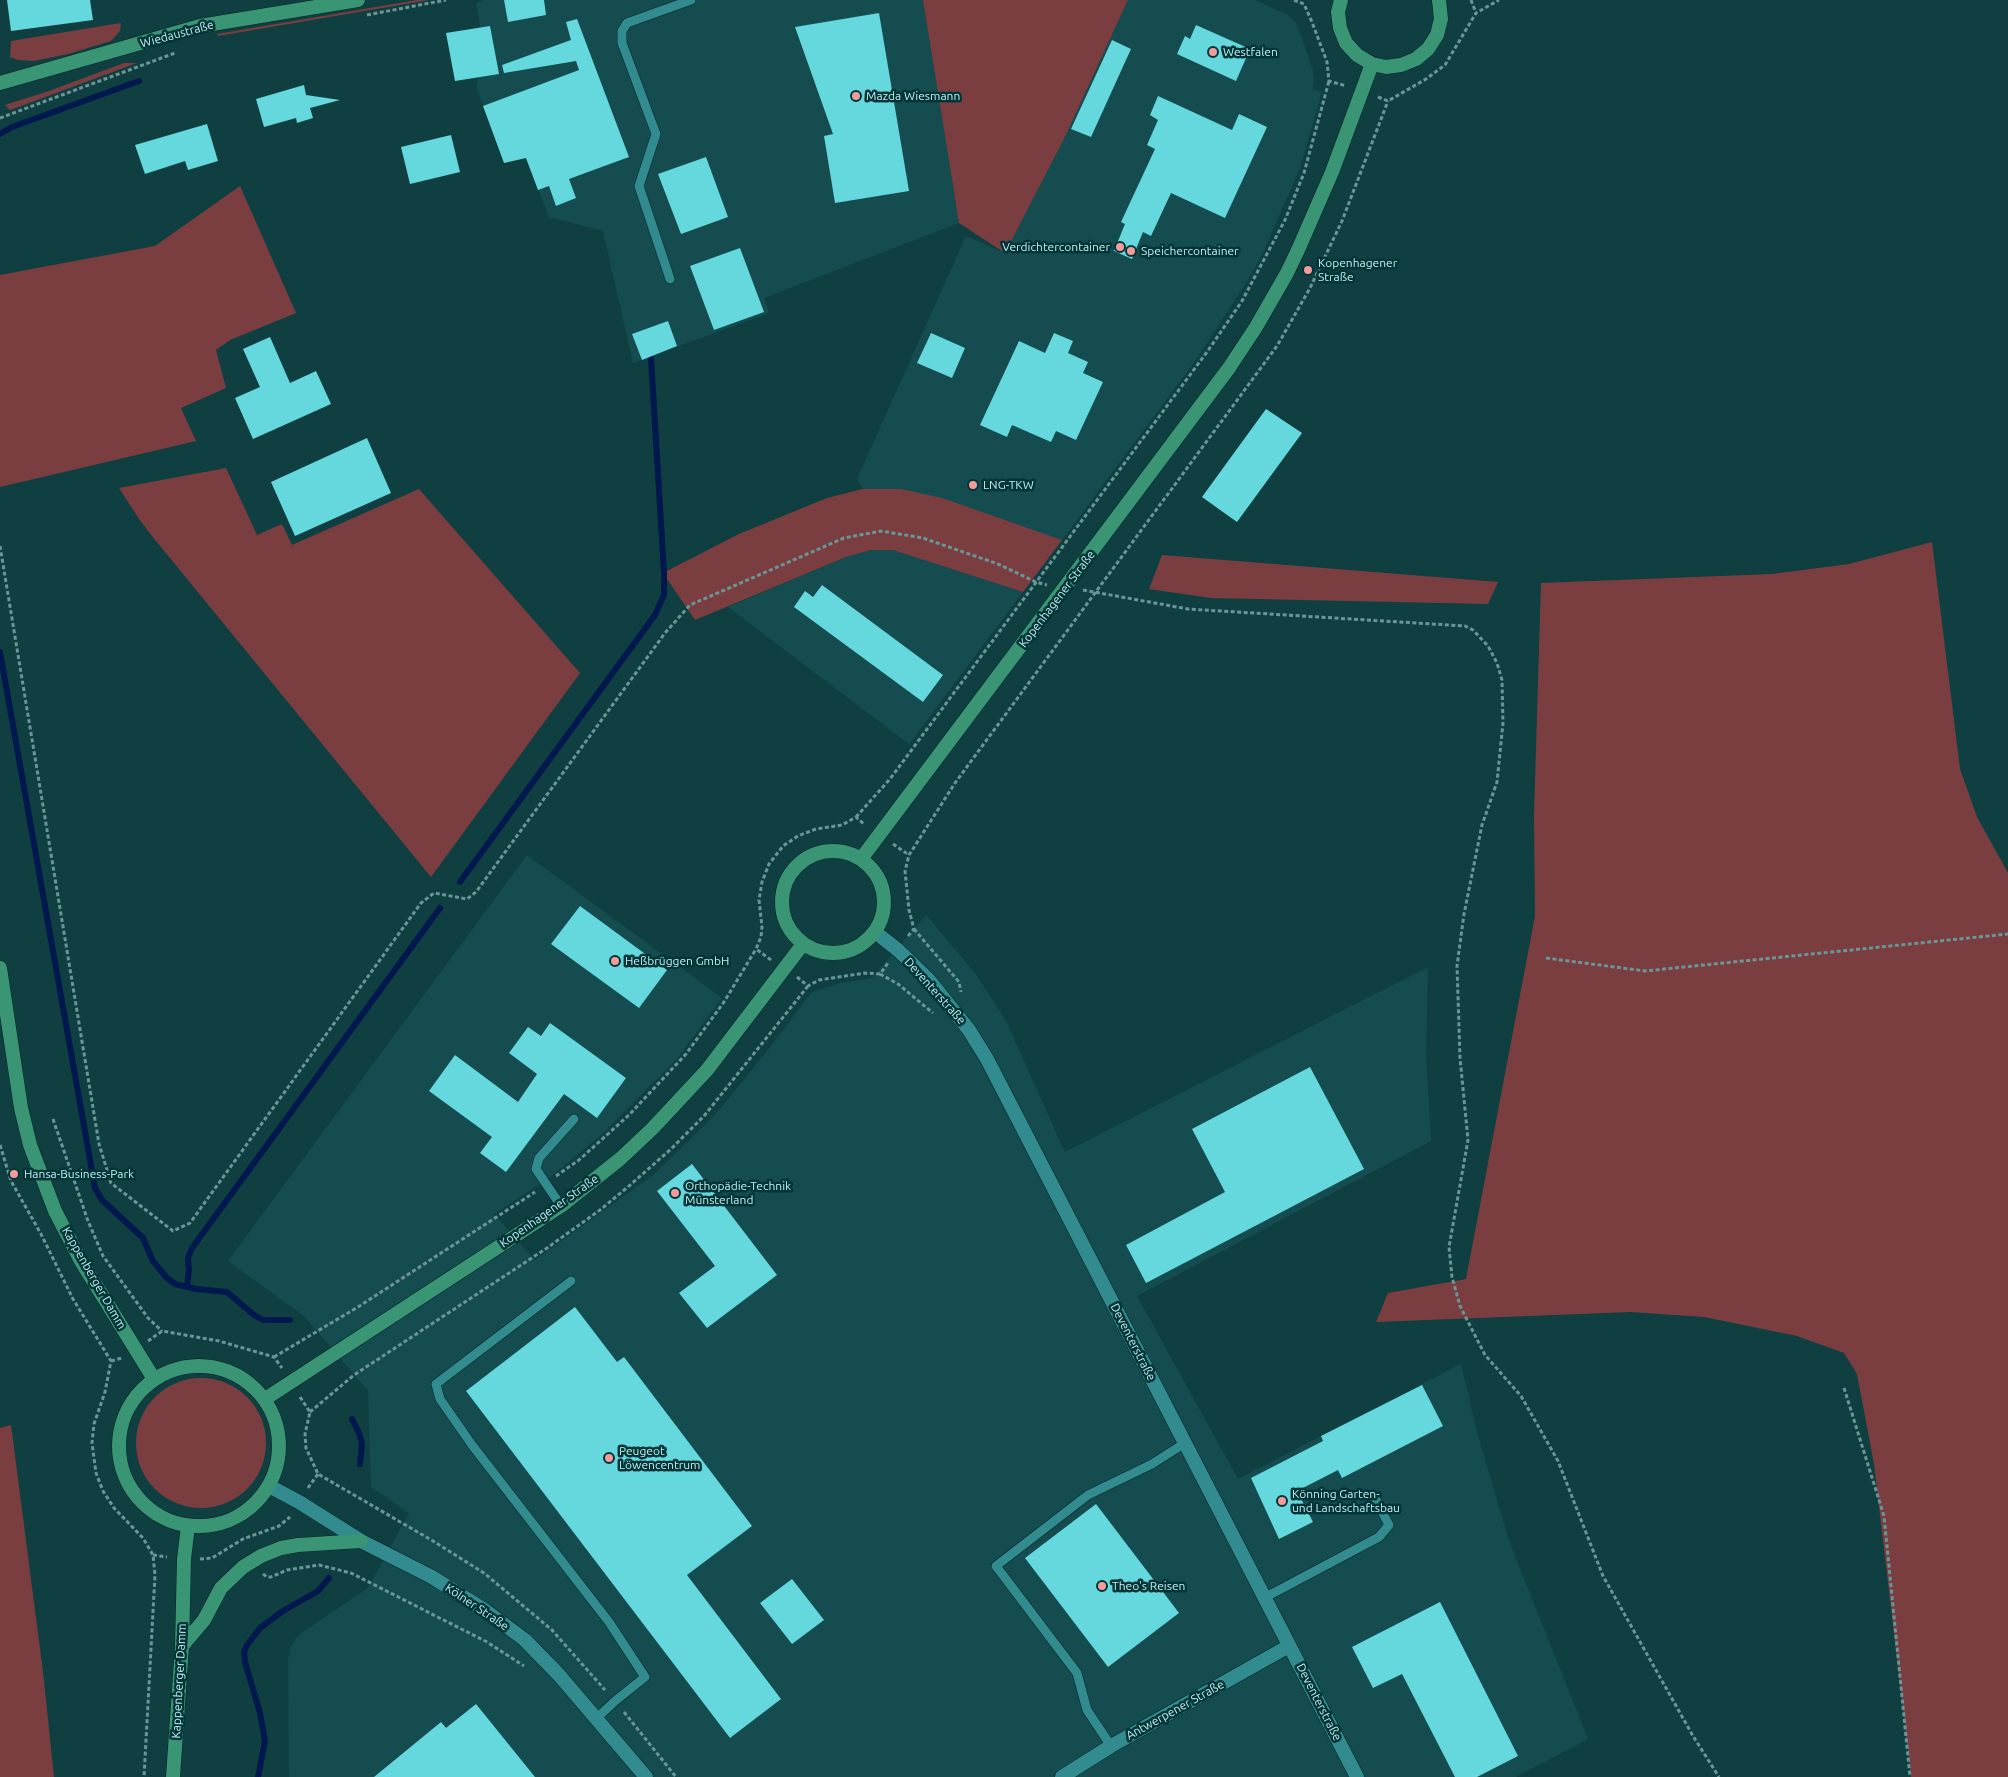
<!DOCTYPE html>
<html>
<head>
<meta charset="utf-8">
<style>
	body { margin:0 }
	canvas { display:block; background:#0f3f41 }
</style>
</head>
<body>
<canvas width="2008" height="1777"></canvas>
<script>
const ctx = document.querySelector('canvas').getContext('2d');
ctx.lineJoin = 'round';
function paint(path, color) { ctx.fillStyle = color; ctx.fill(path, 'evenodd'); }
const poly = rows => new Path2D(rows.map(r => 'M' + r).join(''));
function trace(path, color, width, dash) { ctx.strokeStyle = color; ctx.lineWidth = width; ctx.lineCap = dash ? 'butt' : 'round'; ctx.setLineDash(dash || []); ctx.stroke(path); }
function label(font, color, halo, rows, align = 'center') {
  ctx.font = font + ' Ubuntu,sans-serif'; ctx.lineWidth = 5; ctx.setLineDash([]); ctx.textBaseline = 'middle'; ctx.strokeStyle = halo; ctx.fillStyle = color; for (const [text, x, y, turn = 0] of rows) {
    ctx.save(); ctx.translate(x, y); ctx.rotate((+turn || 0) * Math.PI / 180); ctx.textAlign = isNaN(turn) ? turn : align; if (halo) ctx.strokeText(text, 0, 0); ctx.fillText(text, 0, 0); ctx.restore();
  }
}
paint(poly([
	[483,0,923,0,959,223,764,298,769,313,633,363,603,231,549,217,526,158,504,163,476,86,485,55,476,3],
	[1128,0,1255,0,1288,15,1296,23,1312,67,1314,79,1313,90,1322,92,1300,168,1263,253,1248,280,1193,364,1062,540,901,489,863,489,857,479,966,236,1005,253,1064,139],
	[871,550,893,550,1023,592,909,744,728,607,846,557],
	[527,855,722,998,676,1060,600,1136,549,1178,494,1214,535,1260,652,1176,715,1115,767,1051,812,992,841,983,872,978,926,915,975,973,1006,1021,1065,1152,1428,967,1426,1055,1431,1141,1137,1296,1238,1479,1461,1364,1477,1432,1510,1544,1588,1739,1516,1777,289,1777,288,1658,291,1647,296,1638,304,1631,368,1588,409,1513,371,1487,368,1391,305,1317,228,1261]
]), '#154c4f');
paint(poly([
	[417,0,429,0,218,36,217,34],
	[923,0,1128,0,1064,139,1005,253,959,223],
	[121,23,120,31,111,41,68,54,34,61,18,60,10,57,11,41],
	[124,63,137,63,10,110,5,105,49,91],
	[240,186,296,313,230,340,216,350,226,388,181,408,196,441,0,487,0,275,155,246],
	[226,468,257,535,282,524,292,545,419,489,580,673,431,877,152,536,139,519,119,488],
	[863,489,901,489,942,498,1062,540,1023,592,893,550,871,550,846,557,695,620,663,573,739,534,827,498],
	[1932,542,1960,769,1977,817,2008,873,2008,1777,1911,1777,1874,1464,1857,1374,1844,1353,1797,1336,1704,1317,1631,1312,1376,1322,1388,1293,1466,1279,1535,916,1534,815,1541,583,1772,574,1849,564],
	[1162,555,1498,582,1488,604,1211,598,1149,589],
	'136 1443a65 65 0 1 1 130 0a65 65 0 1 1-130 0Z',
	[11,1425,43,1672,54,1777,0,1777,0,1428]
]), '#7b3e40');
trace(poly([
	[0,134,12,127,139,81],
	[0,652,95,1188,102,1200,143,1238,153,1261,167,1278,175,1284,196,1289,227,1292,254,1315,263,1320,290,1320],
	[460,882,655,615,664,595,664,573,651,358],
	[187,1287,189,1270,188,1258,192,1248,440,908],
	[352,1419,359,1433,362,1444,360,1464],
	[258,1777,265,1741,260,1713,245,1662,244,1652,247,1645,260,1628,283,1611,318,1591,329,1578]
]), '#00184d', 6);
paint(poly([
	[7,0,90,0,93,20,11,31],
	[504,0,544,0,546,15,508,22],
	[879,13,909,191,835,203,824,136,833,134,795,27],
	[577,19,629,157,569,179,576,198,556,206,549,186,538,190,526,158,504,163,483,106,579,70,576,61,504,73,502,65,571,40,566,22],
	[1196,25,1250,49,1236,81,1177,54,1185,36,1190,39],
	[490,26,499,74,455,81,446,33],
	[1112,40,1131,49,1091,137,1071,129],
	[304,85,306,95,340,100,310,108,313,118,297,123,296,118,264,127,256,99],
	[1158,96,1232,130,1239,114,1267,127,1225,218,1171,193,1151,236,1143,232,1132,259,1114,251,1125,224,1121,222,1155,149,1147,145,1158,120,1150,115],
	[207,124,218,161,188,170,185,161,145,174,135,145],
	[451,135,460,172,410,184,401,147],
	[706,157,728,217,681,234,658,174],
	[740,248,764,312,714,330,690,266],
	[668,321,677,346,642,360,632,334],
	[931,333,965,348,952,378,917,363],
	[1054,333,1073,341,1068,353,1088,362,1083,373,1103,382,1076,440,1056,431,1051,442,1012,425,1007,437,980,425,1019,341,1045,353],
	[270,337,290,383,316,371,331,404,253,439,235,398,260,387,243,349],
	[1266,409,1302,433,1237,522,1202,497],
	[367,438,391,493,295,536,271,482],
	[822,585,943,675,923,702,794,607,805,591,813,597],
	[580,906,667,970,639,1008,551,944],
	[550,1023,626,1078,597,1118,564,1094,506,1172,480,1153,492,1137,429,1091,455,1055,518,1102,537,1074,509,1053,528,1027,541,1036],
	[1310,1067,1364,1169,1146,1283,1126,1245,1225,1192,1192,1129],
	[692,1164,777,1275,707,1328,679,1293,715,1266,657,1191],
	[575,1307,617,1362,624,1357,752,1526,687,1575,781,1699,730,1738,466,1391],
	[1422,1385,1443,1426,1342,1478,1338,1470,1297,1491,1313,1522,1279,1539,1251,1478,1323,1441,1321,1436],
	[1096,1504,1179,1613,1108,1667,1025,1558],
	[792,1579,824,1620,792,1644,760,1603],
	[1440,1602,1518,1756,1477,1777,1455,1777,1402,1674,1373,1688,1352,1647],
	[476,1704,535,1777,374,1777,441,1722,446,1728]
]), '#65d8de');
const service = poly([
	[670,279,639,186,656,134,622,43,622,31,627,23,691,0],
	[561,1206,536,1169,539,1158,574,1119],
	[571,1281,436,1384,440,1399,472,1445,609,1622,645,1677,615,1701,597,1718],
	[1264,1598,1379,1537,1389,1525,1374,1496],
	[1111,1746,1087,1710,1077,1673,996,1566,1088,1495,1152,1464,1185,1443]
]);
const minor = poly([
	[875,932,898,950,928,979,969,1030,987,1059,1357,1777],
	[269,1486,299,1502,361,1541,432,1577,486,1611,525,1640,559,1675,646,1777],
	[1062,1777,1111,1746,1289,1646]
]);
const secondary = poly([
	[1341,0,1338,12,1340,28,1346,43,1357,55,1372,64,1386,67,1401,65,1416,59,1428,49,1437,35,1441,19,1439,0],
	[0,83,200,26,358,0],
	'782 902a51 51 0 1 1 102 0a51 51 0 1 1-102 0Z',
	[861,859,1229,368,1256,327,1287,273,1298,250,1332,172,1372,64],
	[0,968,21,1108,30,1145,55,1211,81,1261,154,1379],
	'119 1446a80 80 0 1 1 160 0a80 80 0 1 1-160 0Z',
	[265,1399,561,1206,620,1159,652,1129,707,1070,803,944],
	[182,1646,204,1620,221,1588,243,1567,261,1556,281,1548,298,1545,361,1541],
	[173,1777,182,1646,184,1559,188,1526]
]);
trace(service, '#072425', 10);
trace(minor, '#072425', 15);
trace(secondary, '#072425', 15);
trace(poly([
	[1294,0,1304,4,1312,22,1327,62,1329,81,1346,86],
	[1471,0,1476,13],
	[367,15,446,0],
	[1378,97,1388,101,1426,79,1445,65,1476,13,1499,0],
	[0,118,175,53],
	[0,546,99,1144,111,1183,173,1231,190,1223,421,903,434,893,467,899,476,892,665,633,690,605,844,538,881,531,923,538,998,564,1036,582,1047,585],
	[1083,590,1188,609,1465,626,1473,630,1488,646,1497,663,1502,680,1503,723,1497,782,1482,825,1464,914,1457,966,1460,1058,1468,1140,1449,1247,1452,1277,1460,1306,1485,1355,1521,1396,1558,1461,1603,1576,1693,1736,1719,1777],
	[856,817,890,779,1207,352,1242,301,1285,220,1304,173,1329,81],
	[893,844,909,855],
	[914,929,959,982,961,992],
	[908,936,914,929,909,910,905,871,909,855,955,783,1277,346,1310,288,1342,221,1388,101],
	[1546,958,1645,971,2008,934],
	[771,960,756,949,761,937,762,927,759,900,762,882,769,864,783,846,798,836,816,829,842,825,856,817,865,825],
	[880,974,898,984,933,1013],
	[797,977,808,986,819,980,865,973,880,974,888,963],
	[53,1119,88,1221,103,1256,148,1318,162,1331],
	[0,1145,11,1181,41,1234,73,1299,111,1361,105,1392,94,1424,92,1443,96,1473,103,1491,114,1508,143,1538,153,1555,155,1575,144,1777],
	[556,1176,579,1160,629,1115,686,1054,724,1002,756,949],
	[148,1341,162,1331,219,1341,274,1357,282,1368],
	[274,1357,358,1307,535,1192],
	[111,1361,122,1358],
	[1844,1388,1884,1516,1910,1777],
	[300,1397,310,1412,305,1434,306,1448,318,1474,433,1541,484,1573,552,1630,605,1690],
	[310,1412,354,1375,547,1248,600,1210,629,1186,671,1149,704,1116,808,986],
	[308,1488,318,1474],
	[153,1555,167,1557],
	[200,1559,212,1558,243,1539,279,1526,290,1517],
	[263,1574,267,1577,271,1577,287,1570,319,1565,351,1573,487,1642,524,1666],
	[624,1712,676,1777]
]), '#6a9698', 3, [4, 2.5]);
trace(service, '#318b8f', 9);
trace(minor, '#318b8f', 14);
trace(secondary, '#3a9574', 14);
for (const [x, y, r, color] of [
	[1213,52,5,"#f59b9b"],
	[856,96,5,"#f59b9b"],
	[1120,247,5,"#f59b9b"],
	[1131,251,5,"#f59b9b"],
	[1308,270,5,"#f59b9b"],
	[973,485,5,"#f59b9b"],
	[615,961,5,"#f59b9b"],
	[14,1174,5,"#f59b9b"],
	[675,1193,5,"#f59b9b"],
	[609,1458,5,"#f59b9b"],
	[1282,1501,5,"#f59b9b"],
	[1102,1586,5,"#f59b9b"]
]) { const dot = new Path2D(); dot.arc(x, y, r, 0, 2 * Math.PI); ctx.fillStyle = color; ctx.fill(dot); trace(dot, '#013537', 2); }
label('12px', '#c4ecee', '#013537', [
	["Wiedaustraße",177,34,-15],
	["Kopenhagener Straße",1057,599,-53],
	["Deventerstraße",935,991,48],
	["Kopenhagener Straße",549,1211,-35],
	["Kappenberger Damm",94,1278,60],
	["Deventerstraße",1133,1342,63],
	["Kölner Straße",477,1607,34],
	["Kappenberger Damm",179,1681,-87],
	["Deventerstraße",1319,1702,63],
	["Antwerpener Straße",1175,1710,-29]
]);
label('12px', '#c4ecee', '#013537', [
	["Westfalen",1223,52],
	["Mazda Wiesmann",866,96],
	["Verdichtercontainer",1110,247,"right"],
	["Speichercontainer",1141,251],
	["Kopenhagener",1318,263],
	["Straße",1318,277],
	["LNG-TKW",983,485],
	["Heßbrüggen GmbH",625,961],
	["Hansa-Business-Park",24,1174],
	["Orthopädie-Technik",685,1186],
	["Münsterland",685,1200],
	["Peugeot",619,1451],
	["Löwencentrum",619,1465],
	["Könning Garten-",1292,1494],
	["und Landschaftsbau",1292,1508],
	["Theo's Reisen",1112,1586]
], 'left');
</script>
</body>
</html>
